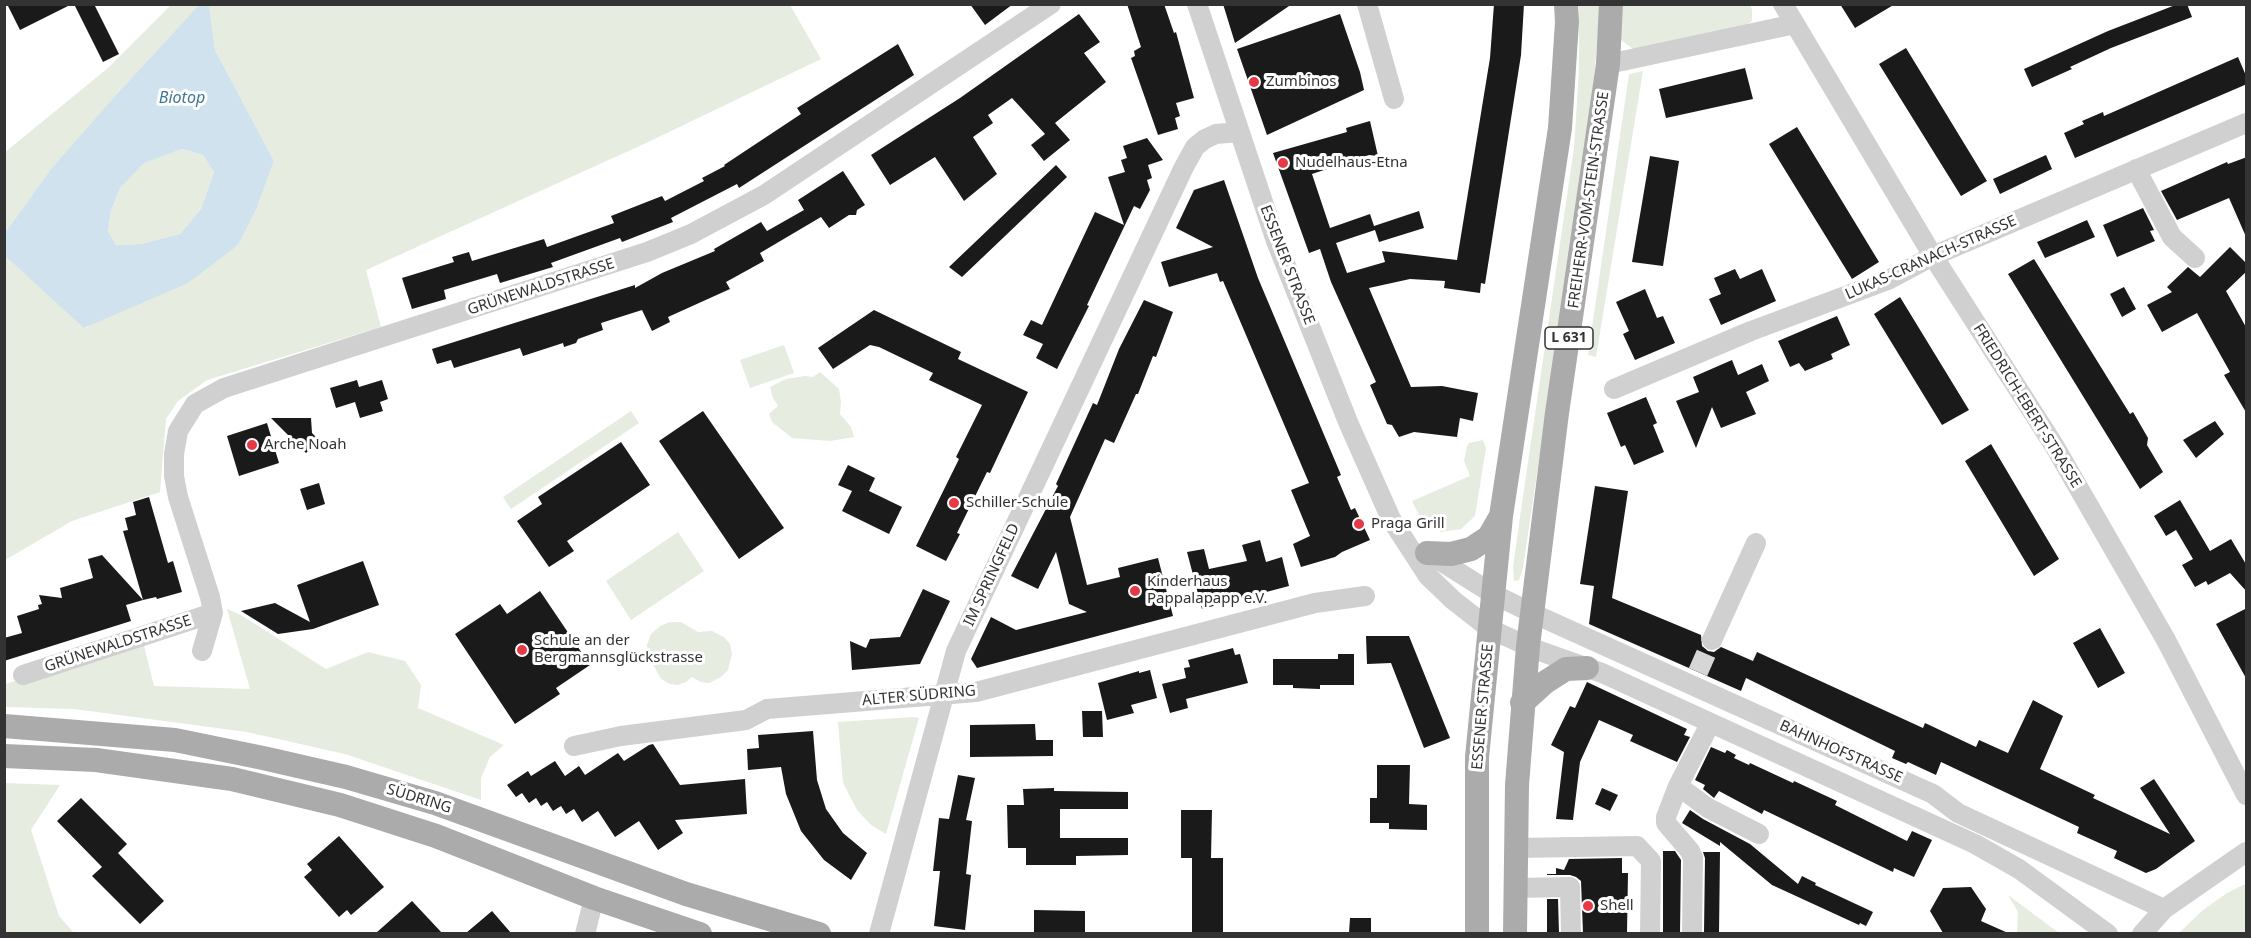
<!DOCTYPE html>
<html>
<head>
<meta charset="utf-8">
<style>
	body { margin:0 }
	#map { position:relative; width:2251px; height:938px; overflow:hidden; background:#fff; font-family:"Noto Sans",sans-serif }
	canvas { display:block }
	.frame { position:absolute; inset:0; border:6px solid #333; pointer-events:none }
</style>
</head>
<body>
<div id="map">
<canvas width="2251" height="938"></canvas>
<div class="frame"></div>
</div>
<script>
const ctx = document.querySelector('canvas').getContext('2d');
ctx.lineJoin = 'round';
function paint(path, color) { ctx.fillStyle = color; ctx.fill(path, 'evenodd'); }
const poly = rows => new Path2D(rows.map(r => 'M' + r).join(''));
function trace(path, color, width, dash) { ctx.strokeStyle = color; ctx.lineWidth = width; ctx.lineCap = dash ? 'butt' : 'round'; ctx.setLineDash(dash || []); ctx.stroke(path); }
function label(font, color, halo, rows, align = 'center') {
  ctx.font = font + ' "Noto Sans",sans-serif'; ctx.lineWidth = 6; ctx.setLineDash([]); ctx.textBaseline = 'middle'; ctx.strokeStyle = halo; ctx.fillStyle = color; for (const [text, x, y, turn = 0] of rows) {
    ctx.save(); ctx.translate(x, y); ctx.rotate((+turn || 0) * Math.PI / 180); ctx.textAlign = isNaN(turn) ? turn : align; if (halo) ctx.strokeText(text, 0, 0); ctx.fillText(text, 0, 0); ctx.restore();
  }
}
paint(poly([
	[1750,4,1752,10,1752,21,1745,26,1637,52,1621,40,1622,5],
	[171,5,200,5,49,173,5,233,4,153,108,68],
	[209,5,790,5,821,59,644,144,366,270,381,327,207,380,178,401,166,419,160,492,72,521,5,560,5,256,85,328,238,245,256,210,274,161,215,50],
	[1579,5,1600,5,1595,67,1587,136,1523,568,1519,580,1514,581,1513,567,1523,496,1574,148,1579,71],
	[1643,71,1596,357,1588,355,1629,74],
	[182,149,203,155,214,172,201,209,180,234,141,244,116,245,108,233,111,211,120,188,143,163],
	[784,345,794,373,750,388,740,360],
	[820,372,839,389,841,402,840,414,851,427,854,437,830,441,792,438,772,422,769,414,778,406,773,398,770,387,786,379,805,376,813,377],
	[631,411,639,423,511,509,503,497],
	[1483,440,1486,448,1475,516,1461,529,1441,532,1430,528,1422,521,1412,501,1470,476,1464,461,1467,446,1469,443],
	[678,532,704,571,631,620,606,581],
	[227,609,241,615,326,669,368,652,405,661,421,685,418,708,504,745,490,757,481,778,481,800,345,754,247,732,74,709,5,707,5,684,143,642,154,686,250,689],
	[670,622,681,622,698,632,712,631,724,637,730,644,732,654,728,670,721,677,709,683,701,682,692,677,686,682,678,685,670,684,661,679,649,657,647,645,651,634,660,626],
	[913,717,919,718,886,834,871,825,857,810,843,783,838,722],
	[5,783,60,785,31,830,59,916,74,933,5,933],
	[2243,885,2246,885,2246,933,2179,933,2203,910,2227,893],
	[2008,895,2059,933,2017,933,2018,912]
]), '#e6ecdf');
paint(poly([
	[200,4,209,5,215,50,274,161,256,210,238,245,188,283,84,328,5,256,5,233,52,168,110,102],
	[182,149,203,155,214,172,201,209,180,234,141,244,116,245,108,232,111,211,120,188,144,163]
]), '#cfe2ee');
paint(poly([
	[7,4,72,4,20,30],
	[74,4,94,4,119,54,103,62],
	[970,4,1013,4,985,25],
	[1127,4,1164,4,1174,33,1176,32,1194,98,1176,103,1180,116,1175,118,1178,129,1158,135,1131,58,1135,56,1134,51,1141,47],
	[1223,4,1292,4,1235,43],
	[1494,4,1524,4,1521,55,1485,284,1481,283,1480,293,1444,288,1445,281,1410,279,1369,288,1411,387,1442,386,1478,393,1473,421,1460,418,1457,437,1414,432,1399,437,1392,425,1387,424,1370,385,1376,382,1331,282,1320,249,1309,253,1273,153,1347,132,1346,128,1370,121,1378,156,1369,155,1312,174,1330,228,1370,214,1374,226,1419,211,1424,228,1379,242,1375,230,1336,243,1347,273,1385,262,1382,251,1457,260,1490,58],
	[1840,4,1895,4,1855,28],
	[2178,4,2187,4,2192,17,2111,48,2070,67,2072,69,2032,87,2024,69,2108,31],
	[1079,14,1100,42,1084,53,1106,82,1055,123,1070,140,1044,161,1031,145,1045,134,1012,98,988,115,993,123,973,137,997,174,964,201,935,157,890,185,871,155,960,98],
	[1340,14,1360,72,1364,90,1267,135,1237,49],
	[898,44,914,75,739,188,737,184,671,218,673,222,622,242,620,238,551,263,553,267,500,283,497,274,444,290,446,299,412,309,402,278,454,262,452,257,469,252,472,261,544,239,547,247,614,223,611,216,662,196,665,201,704,181,702,178,725,166,724,165,801,114,797,108],
	[1906,48,1987,181,1961,196,1879,64],
	[2238,57,2247,78,2247,84,2075,158,2064,133,2084,124,2082,121,2103,112,2104,116],
	[1745,68,1753,99,1666,118,1659,89],
	[1797,127,1879,262,1852,279,1769,144],
	[1147,138,1163,160,1148,165,1152,178,1147,180,1150,190,1140,209,1134,206,1087,305,1089,306,1057,369,1036,358,1043,344,1023,335,1031,320,1042,325,1095,212,1124,225,1108,177,1125,172,1121,160,1127,158,1123,146],
	[2046,155,2052,169,2000,194,1993,179],
	[1650,156,1679,161,1663,266,1632,262],
	[2247,157,2247,239,2229,198,2177,220,2161,191,2227,162,2228,164],
	[1056,165,1067,177,962,277,949,267],
	[843,171,865,205,857,210,856,215,849,215,829,228,821,217,760,253,764,261,726,282,730,289,668,317,670,322,652,331,642,310,601,323,603,330,578,339,576,343,564,347,563,343,523,356,520,348,454,368,451,360,437,364,432,349,635,285,635,288,662,273,715,251,714,249,761,222,767,231,804,210,798,200],
	[1224,180,1258,278,1341,475,1337,477,1351,510,1355,508,1370,540,1342,552,1335,557,1301,567,1293,544,1310,536,1291,490,1309,483,1223,281,1220,282,1217,273,1169,287,1161,262,1213,247,1176,228,1194,190],
	[2143,208,2154,230,2150,231,2155,241,2117,257,2103,225],
	[2087,220,2095,237,2045,258,2037,242],
	[2230,247,2247,264,2247,271,2226,291,2247,329,2247,414,2224,375,2230,372,2197,313,2162,332,2147,305,2172,292,2167,287,2188,267,2200,277],
	[2034,259,2130,414,2133,412,2148,438,2147,445,2163,472,2140,489,2008,274],
	[1735,269,1740,279,1762,269,1776,301,1721,325,1709,299,1721,294,1714,278],
	[2124,287,2136,309,2122,317,2110,294],
	[1645,289,1657,318,1663,316,1675,343,1635,360,1623,334,1629,331,1616,302],
	[1900,297,1969,410,1942,425,1874,314],
	[1144,300,1173,312,1156,357,1153,356,1138,394,1136,394,1114,443,1105,439,1070,517,1087,585,1120,577,1118,568,1158,558,1173,616,977,668,971,659,991,617,1016,630,1087,612,1069,604,1056,552,1038,589,1011,576,1058,486,1056,484,1093,403,1097,405,1119,349],
	[874,310,961,352,958,359,1028,392,990,473,987,472,957,533,960,534,946,561,916,546,959,459,956,457,982,405,929,380,933,373,879,347,870,345,833,369,818,348],
	[1837,316,1850,345,1831,354,1833,359,1805,371,1799,363,1790,367,1778,341],
	[1732,360,1738,375,1762,364,1769,381,1746,392,1756,414,1721,428,1712,407,1696,448,1676,401,1699,392,1693,377],
	[357,380,359,387,382,380,388,399,380,402,383,411,360,418,355,402,336,408,330,388],
	[1646,397,1657,423,1653,425,1664,452,1634,465,1625,445,1621,447,1607,413],
	[703,411,784,528,739,559,659,441],
	[271,418,311,418,312,433,319,440,306,453],
	[2215,421,2224,434,2196,458,2183,440],
	[267,423,279,463,239,476,227,436],
	[621,442,650,485,567,541,574,551,549,567,517,521,542,504,538,497],
	[1991,444,2059,559,2034,576,1965,461],
	[848,465,875,478,869,491,902,507,889,534,842,511,852,491,838,485],
	[319,483,325,504,307,510,300,489],
	[1595,486,1628,491,1612,598,1701,635,1702,646,1708,651,1714,652,1721,647,1753,661,1757,652,1923,728,1925,723,1976,747,1979,740,2008,753,2033,700,2063,716,2040,769,2095,795,2093,798,2170,834,2140,788,2154,779,2195,841,2156,869,2146,873,2114,858,2117,851,2077,833,2079,827,1941,762,1936,775,1908,762,1906,764,1892,758,1895,751,1746,678,1741,691,1589,624,1594,586,1580,584],
	[149,497,168,563,173,561,182,592,157,599,156,597,143,600,123,531,128,530,125,518,136,515,133,502],
	[2180,500,2210,551,2231,539,2247,566,2247,592,2230,573,2208,585,2206,581,2195,587,2182,565,2193,559,2176,530,2166,536,2154,516],
	[1260,540,1266,562,1282,557,1289,586,1202,609,1187,552,1204,549,1209,569,1247,561,1242,545],
	[102,555,143,600,126,605,131,621,4,661,4,638,22,633,17,616,39,609,38,605,42,604,39,595,62,598,60,588,93,578,88,559],
	[363,561,379,605,313,629,278,634,241,611,275,603,310,622,297,585],
	[923,589,950,601,920,664,852,670,850,641,866,648,870,639,900,637],
	[540,591,590,665,556,688,560,694,515,724,455,634,500,604,507,614],
	[2247,608,2247,680,2216,624],
	[2100,628,2125,673,2098,688,2073,643],
	[1366,636,1409,636,1450,738,1424,748,1391,663,1367,664],
	[1233,648,1235,655,1240,654,1248,683,1186,699,1188,708,1170,713,1162,684,1186,678,1184,668,1190,667,1188,660],
	[1338,654,1354,654,1354,685,1320,685,1320,689,1293,688,1293,685,1273,685,1273,659,1338,659],
	[1150,670,1157,698,1131,705,1134,713,1107,720,1098,683,1139,671,1139,673],
	[1587,682,1687,729,1684,735,1690,737,1677,762,1630,741,1633,735,1599,720,1580,762,1573,820,1556,819,1564,752,1551,745,1570,706,1575,708],
	[1082,711,1102,711,1103,737,1083,737],
	[1035,724,1036,740,1053,740,1053,756,970,757,970,725],
	[813,731,817,780,826,809,843,833,867,853,851,880,824,860,801,831,786,794,781,767,748,770,747,749,759,748,758,735],
	[653,744,680,785,745,779,747,814,675,820,683,833,658,850,639,821,615,837,598,811,582,822,574,809,566,814,561,806,553,811,547,802,541,806,536,798,529,803,522,793,516,797,507,785,528,771,531,776,555,761,565,776,579,766,585,775,618,753,624,761,649,745],
	[1711,747,1725,753,1727,750,1736,755,1734,758,1749,765,1750,763,1793,783,1794,781,1837,801,1835,805,1907,841,1912,831,1932,840,1914,877,1894,868,1893,872,1764,810,1762,814,1719,791,1714,798,1703,789,1705,785,1695,780],
	[1377,765,1410,765,1409,804,1427,805,1427,830,1389,829,1389,823,1370,823,1370,798,1377,798],
	[958,775,975,778,966,820,972,821,966,874,971,875,965,930,934,926,940,871,933,871,939,818,949,819],
	[1054,788,1054,791,1128,792,1128,809,1060,809,1060,838,1128,838,1128,855,1076,856,1076,865,1026,865,1026,848,1008,848,1007,805,1024,805,1023,789],
	[1602,788,1618,795,1610,811,1595,804],
	[81,798,127,844,118,853,164,901,140,924,92,876,102,867,57,821],
	[1181,810,1212,810,1211,858,1223,858,1223,933,1192,933,1192,858,1181,858],
	[1690,810,1703,819,1750,844,1798,884,1802,876,1816,883,1815,885,1873,912,1866,926,1860,923,1859,925,1772,885,1720,842,1720,846,1682,823],
	[339,836,384,887,351,915,347,910,339,917,304,877,312,870,307,864],
	[1663,851,1675,851,1681,860,1680,933,1663,933],
	[1703,852,1720,852,1719,933,1704,933,1705,858],
	[1622,858,1622,873,1628,873,1627,933,1583,933,1581,881,1576,877,1570,875,1547,875,1547,874,1556,874,1556,868,1564,870,1569,859],
	[1971,887,1986,909,1981,921,2008,933,1943,933,1930,911,1943,888],
	[1547,899,1558,899,1559,933,1547,933],
	[412,901,442,933,376,933],
	[1034,910,1085,911,1085,933,1034,933],
	[492,911,511,933,466,933],
	[1350,918,1371,918,1371,933,1349,933]
]), '#1a1a1a');
trace(poly([
	[1698,672,1712,640]
]), '#d6d6d6', 20, [20, 10]);
trace(poly([
	[1197,4,1276,241,1348,422,1391,519,1428,576,1453,600,1490,629,1534,649,1602,673,1975,844,2019,869,2108,934],
	[1367,4,1394,99],
	[1783,4,1933,256,2055,447,2166,640,2246,795],
	[1608,64,1795,24],
	[2136,169,2172,237,2195,258],
	[1614,389,1751,331,1888,280,1933,256,2246,123],
	[1428,553,1493,594,1532,613,1933,794,1958,813,2164,909],
	[1712,640,1756,543],
	[202,651,213,613,210,597,178,497,174,476,174,454,178,431,195,404,224,388,647,252,691,234,764,195,1051,4],
	[23,675,213,613],
	[1710,724,1678,786,1708,808,1759,834],
	[574,746,621,736,746,720,767,709,976,692,1315,603,1365,596],
	[1678,786,1666,817,1666,823,1690,851,1693,858,1692,934],
	[1516,848,1637,846,1651,861,1650,934],
	[1516,888,1570,887,1571,934],
	[585,934,594,898],
	[879,934,956,651,1183,169,1195,147,1205,139,1216,134,1239,132],
	[2142,934,2164,909,2246,852]
]), '#d0d0d0', 20);
trace(poly([
	[1427,553,1451,554,1471,549,1489,537,1501,516],
	[1522,703,1544,683,1566,669,1587,668],
	[4,726,175,740,263,758,346,777,435,803,686,894,819,934],
	[4,756,96,760,232,779,340,805,436,836,594,898,700,934],
	[1477,934,1477,757,1501,516,1560,128,1567,22,1566,4],
	[1515,934,1517,785,1528,646,1557,413,1608,64,1611,4]
]), '#ababab', 24);
for (const [x, y, r, color] of [
	[1254,82,6,"#e63946"],
	[1283,163,6,"#e63946"],
	[252,445,6,"#e63946"],
	[954,503,6,"#e63946"],
	[1359,524,6,"#e63946"],
	[1135,591,6,"#e63946"],
	[522,650,6,"#e63946"],
	[1588,906,6,"#e63946"]
]) { const dot = new Path2D(); dot.arc(x, y, r, 0, 2 * Math.PI); ctx.fillStyle = color; ctx.fill(dot); trace(dot, '#fff', 2); }
for (const [x, y, w] of [
	[1569,338,48]
]) { const box = new Path2D(); box.roundRect(x - w / 2, y - 11, w, 22, 4.5); ctx.fillStyle = '#fff'; ctx.fill(box); trace(box, '#333', 1.5); }
label('bold 14px', '#333', null, [
	["L 631",1569,338]
]);
label('15px', '#333', '#fff', [
	["Zumbinos",1266,82],
	["Nudelhaus-Etna",1295,163],
	["Arche Noah",264,445],
	["Schiller-Schule",966,503],
	["Praga Grill",1371,524],
	["Kinderhaus",1147,582],
	["Pappalapapp e.V.",1147,599],
	["Schule an der",534,641],
	["Bergmannsglückstrasse",534,658],
	["Shell",1600,906]
], 'left');
label('15px', '#333', '#fff', [
	["FREIHERR-VOM-STEIN-STRASSE",1589,200,-82],
	["LUKAS-CRANACH-STRASSE",1931,258,-24],
	["ESSENER STRASSE",1287,265,69],
	["GRÜNEWALDSTRASSE",541,287,-18],
	["FRIEDRICH-EBERT-STRASSE",2027,406,58],
	["IM SPRINGFELD",992,575,-65],
	["GRÜNEWALDSTRASSE",118,644,-18],
	["ALTER SÜDRING",919,696,-5],
	["ESSENER STRASSE",1483,707,-85],
	["BAHNHOFSTRASSE",1841,752,24],
	["SÜDRING",419,799,17]
]);
label('italic 16px', '#3f7597', '#fff', [
	["Biotop",182,98]
]);
</script>
</body>
</html>
